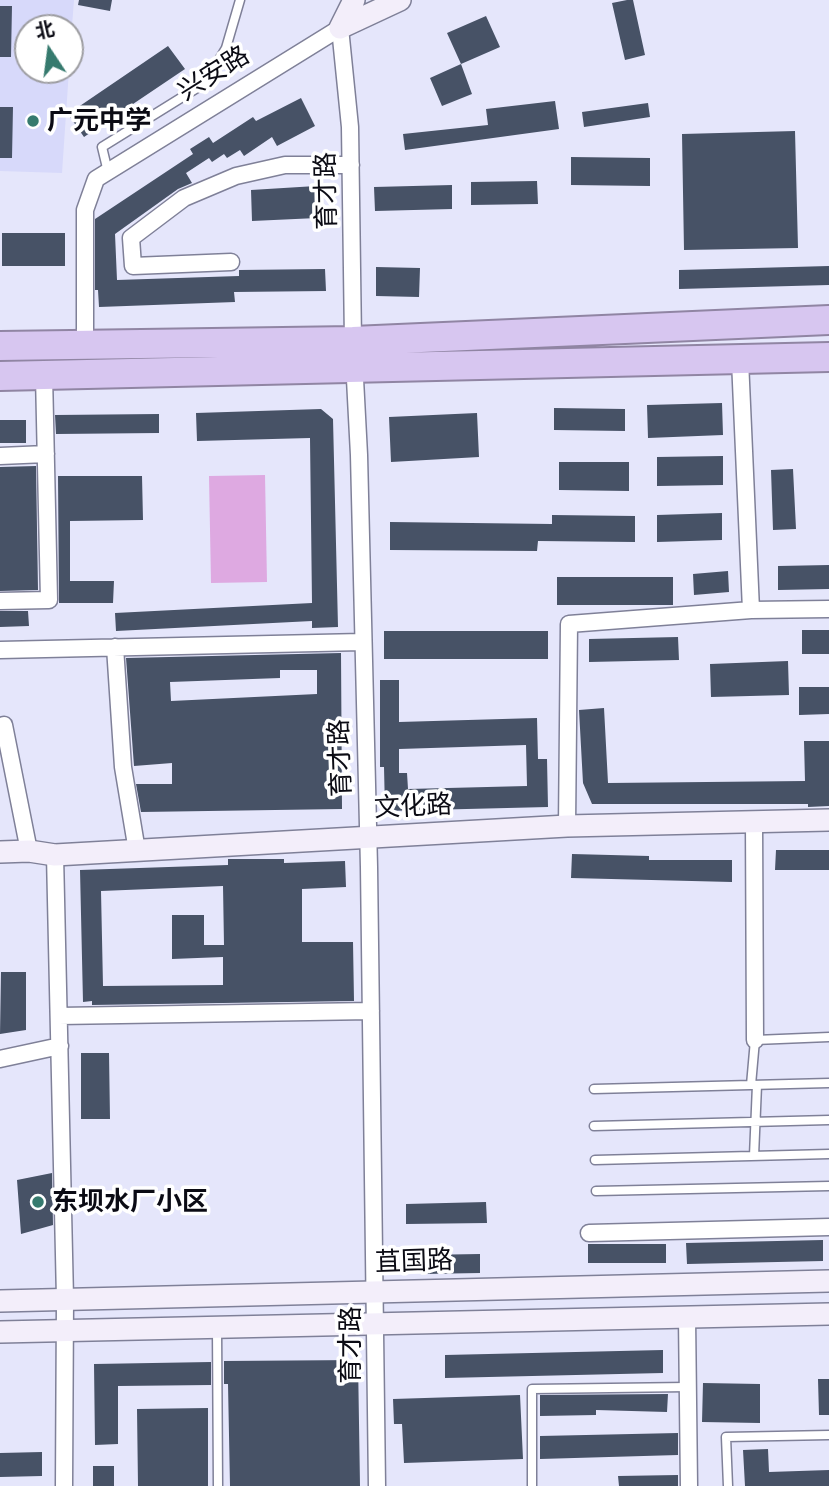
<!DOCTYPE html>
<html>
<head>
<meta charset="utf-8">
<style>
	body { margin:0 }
	#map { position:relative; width:829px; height:1486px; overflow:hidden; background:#e5e6fb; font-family:Figtree,"Noto Sans SC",sans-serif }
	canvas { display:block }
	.north { position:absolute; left:14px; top:14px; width:70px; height:70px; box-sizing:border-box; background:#fff; border:2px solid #9d9da1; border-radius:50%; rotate:347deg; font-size:19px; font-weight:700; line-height:28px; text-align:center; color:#0b0b14 }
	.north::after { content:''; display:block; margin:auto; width:24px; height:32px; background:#367a6e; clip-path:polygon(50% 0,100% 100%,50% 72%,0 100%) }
</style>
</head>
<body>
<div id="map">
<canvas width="829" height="1486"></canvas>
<div class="north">北</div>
</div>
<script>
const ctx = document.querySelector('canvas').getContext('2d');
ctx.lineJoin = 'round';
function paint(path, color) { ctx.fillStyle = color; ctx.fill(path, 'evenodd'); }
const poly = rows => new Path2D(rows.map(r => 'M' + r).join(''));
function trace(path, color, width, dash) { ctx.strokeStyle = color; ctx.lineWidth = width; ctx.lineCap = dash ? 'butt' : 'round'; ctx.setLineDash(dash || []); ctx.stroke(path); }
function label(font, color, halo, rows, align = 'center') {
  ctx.font = font + ' Figtree,"Noto Sans SC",sans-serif'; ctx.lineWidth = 7; ctx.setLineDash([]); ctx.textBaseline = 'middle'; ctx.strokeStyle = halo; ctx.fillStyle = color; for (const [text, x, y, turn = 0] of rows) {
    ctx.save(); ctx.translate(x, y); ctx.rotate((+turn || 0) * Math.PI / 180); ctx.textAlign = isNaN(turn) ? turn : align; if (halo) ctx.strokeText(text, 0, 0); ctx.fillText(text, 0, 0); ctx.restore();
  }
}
paint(poly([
	[0,0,74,0,70,52,70,28,28,28,28,70,69,70,62,173,0,171]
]), '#d7d9fa');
paint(poly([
	[265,475,267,582,211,583,209,476]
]), '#dea9e1');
paint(poly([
	[79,0,112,0,110,11,78,5],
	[627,0,633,0,645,55,625,60,612,3],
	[0,6,12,6,11,57,0,57],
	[486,16,500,47,461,64,447,33],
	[168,46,185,69,84,137,68,114],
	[461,64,472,94,442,106,430,78],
	[301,98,315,126,277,146,272,137,244,156,240,150,227,158,224,154,212,162,209,158,186,173,192,183,178,189,115,234,117,280,239,276,239,270,325,269,326,291,234,292,235,302,99,307,98,290,95,290,95,219,193,154,190,149,209,137,213,143,253,117,256,121],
	[555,101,559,129,405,150,403,134,488,125,486,109],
	[648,103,650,117,584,127,582,112],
	[0,107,13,107,12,158,0,158],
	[795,131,798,248,684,250,682,134],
	[571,157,650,158,650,186,571,185],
	[537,181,538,204,471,205,471,182],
	[452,185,452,209,375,211,374,187],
	[316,186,317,218,252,221,251,190],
	[2,233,65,233,65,266,2,266],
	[829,266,829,285,679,289,679,270],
	[376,267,420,268,419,297,376,296],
	[722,403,723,435,648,438,647,405],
	[554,408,625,409,625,431,554,430],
	[321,409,333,419,338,627,312,628,312,621,116,631,115,613,312,603,310,438,197,441,196,413],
	[477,413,479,457,391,462,389,417],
	[159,414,159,433,56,434,55,415],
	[0,420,26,420,26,443,0,443],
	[723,456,723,485,657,486,657,457],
	[559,462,629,462,629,491,559,490],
	[36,466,38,590,0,591,0,467],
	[793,469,796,529,773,530,771,470],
	[58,476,142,476,143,520,70,521,70,581,114,581,113,603,59,603],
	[722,513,722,540,657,542,657,515],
	[552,515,635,516,635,542,538,541,537,551,390,550,390,522,552,524],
	[829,565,829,589,778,590,778,566],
	[728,571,729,592,694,595,693,574],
	[557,577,673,577,673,605,557,605],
	[0,611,28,611,29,626,0,627],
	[802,630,829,630,829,654,802,654],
	[384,631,548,631,548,659,384,659],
	[678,637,679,660,589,662,589,639],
	[341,653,342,809,141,812,136,784,172,784,172,763,134,766,126,658],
	[280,670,317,670,317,694,171,701,170,682,280,678],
	[788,661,789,695,711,697,710,664],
	[380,680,399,680,399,722,537,718,538,759,547,759,548,807,385,811,384,767,380,767],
	[526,745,527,786,408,789,407,773,399,773,399,749],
	[799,687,829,687,829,714,799,715],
	[604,708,608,783,805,781,804,741,829,741,829,806,808,807,808,804,592,804,583,783,579,710],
	[776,850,829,850,829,870,775,870],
	[572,854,649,856,649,860,732,860,732,882,571,878],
	[228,859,284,859,284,863,345,861,346,887,302,889,302,942,353,942,354,1001,92,1005,92,1001,83,1002,80,870,228,865],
	[223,886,224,945,204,945,204,915,172,915,172,959,223,957,223,985,103,986,101,891],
	[1,972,26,972,26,1030,0,1034],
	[81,1053,109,1053,110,1119,81,1119],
	[52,1173,53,1225,21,1234,17,1180],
	[486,1202,487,1223,406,1224,406,1204],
	[823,1240,823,1261,687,1264,686,1243],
	[588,1244,666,1244,666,1263,588,1263],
	[480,1254,480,1273,422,1274,421,1255],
	[663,1350,663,1373,445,1378,445,1355],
	[358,1360,360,1486,230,1486,228,1384,224,1384,224,1361],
	[211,1362,211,1385,118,1386,118,1444,95,1445,94,1364],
	[818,1379,829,1379,829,1415,819,1415],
	[703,1383,760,1384,760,1423,702,1422],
	[668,1394,667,1412,596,1410,596,1415,540,1416,540,1395],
	[520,1395,523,1459,404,1463,402,1424,394,1424,393,1399],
	[208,1408,208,1486,138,1486,137,1409],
	[678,1433,678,1455,540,1459,540,1436],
	[768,1449,769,1472,829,1470,829,1486,745,1486,743,1450],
	[42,1452,42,1476,0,1477,0,1453],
	[93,1466,114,1466,114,1486,93,1486],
	[678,1475,678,1486,619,1486,618,1476]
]), '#475266');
const lane = poly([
	[108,172,102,147,205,83,226,48,240,0],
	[751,1085,755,1040,829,1037],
	[594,1089,829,1083],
	[594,1126,829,1120],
	[754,1156,757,1085],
	[595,1160,829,1154],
	[596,1191,829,1186],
	[217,1328,218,1486],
	[532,1486,532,1389,688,1387],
	[728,1486,726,1437,829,1435]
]);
const street = poly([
	[231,262,133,266,131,238,184,198,236,176,285,165,351,165],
	[85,345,85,210,96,179,340,28,350,127,353,341,359,455,369,867,377,1486],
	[740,360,751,610],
	[0,456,46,454],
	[0,601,49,600,44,375],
	[115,647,123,767,137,851],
	[0,650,362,642],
	[4,725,29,851],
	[754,822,755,1040],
	[567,826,569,624,751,610,829,609],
	[55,855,65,1299,64,1486],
	[59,1016,371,1011],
	[0,1059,60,1046],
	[589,1233,829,1227],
	[687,1317,689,1486]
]);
const secondary = poly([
	[340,28,400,0],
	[340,28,354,0],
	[0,852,29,851,55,855,567,826,829,820],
	[0,1301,829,1281],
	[0,1332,829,1314]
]);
const highway = poly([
	[0,346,353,341,829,320],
	[0,376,829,357]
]);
trace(lane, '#7f8098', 11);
trace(street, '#7f8098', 19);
trace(secondary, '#7f8098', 24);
trace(highway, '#9085a3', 32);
trace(lane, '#fff', 8);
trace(street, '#fff', 16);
trace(secondary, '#f3eefa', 21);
trace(highway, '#d7c6f0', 28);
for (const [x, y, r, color] of [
	[33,121,7,"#367a6e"],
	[38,1202,7,"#367a6e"]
]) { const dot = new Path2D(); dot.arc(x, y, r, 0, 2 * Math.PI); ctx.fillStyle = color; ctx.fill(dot); trace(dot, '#fff', 2.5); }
label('26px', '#0b0b14', '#fff', [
	["兴安路",214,74,-32],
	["育才路",327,191,-91],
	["育才路",341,758,-92],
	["文化路",413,807,-3],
	["苴国路",414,1262,-2],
	["育才路",351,1345,-90]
]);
label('bold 26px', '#0b0b14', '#fff', [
	["广元中学",47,121],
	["东坝水厂小区",52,1202]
], 'left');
</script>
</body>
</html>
